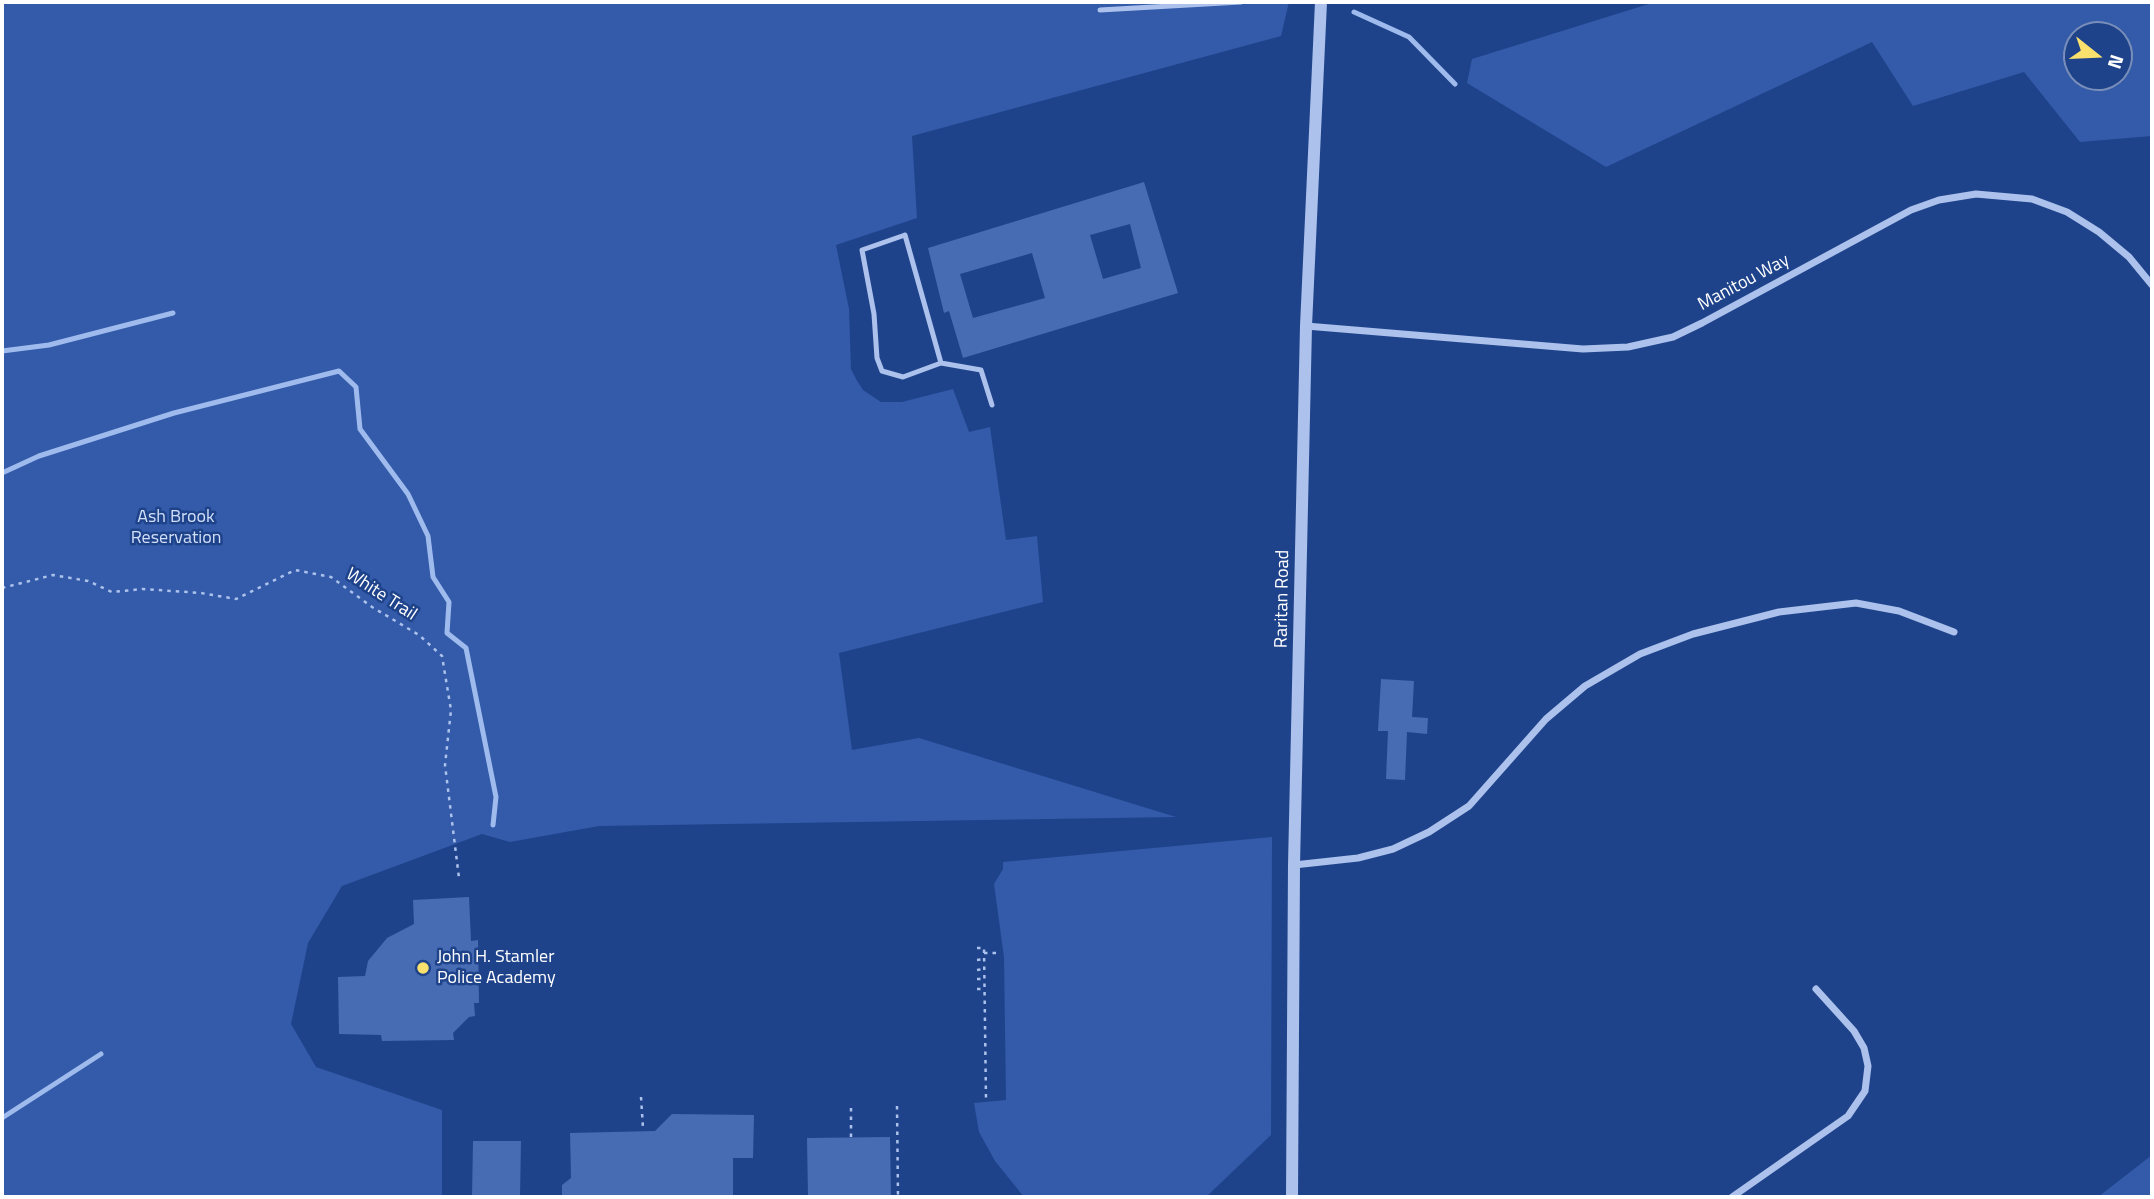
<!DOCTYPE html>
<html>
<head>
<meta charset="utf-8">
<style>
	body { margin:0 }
	#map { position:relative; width:2154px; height:1199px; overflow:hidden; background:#1f438b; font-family:"Titillium Web",sans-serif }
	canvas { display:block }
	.frame { position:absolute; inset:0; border:4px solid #fff; pointer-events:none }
	.north { position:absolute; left:2063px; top:21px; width:70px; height:70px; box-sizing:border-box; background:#1f438b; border:2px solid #798eb9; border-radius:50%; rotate:108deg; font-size:19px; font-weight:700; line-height:28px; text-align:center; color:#fff }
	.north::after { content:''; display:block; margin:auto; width:24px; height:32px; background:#fae06c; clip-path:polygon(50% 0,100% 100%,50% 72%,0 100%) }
</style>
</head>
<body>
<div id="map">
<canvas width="2154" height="1199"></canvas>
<div class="frame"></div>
<div class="north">N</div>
</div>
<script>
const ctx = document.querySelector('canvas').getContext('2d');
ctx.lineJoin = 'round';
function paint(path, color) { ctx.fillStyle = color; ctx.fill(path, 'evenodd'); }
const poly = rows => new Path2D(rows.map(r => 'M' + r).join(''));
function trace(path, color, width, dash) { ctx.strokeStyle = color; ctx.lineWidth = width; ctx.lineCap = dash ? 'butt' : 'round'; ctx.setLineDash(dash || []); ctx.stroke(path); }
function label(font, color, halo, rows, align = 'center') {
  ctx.font = font + ' "Titillium Web",sans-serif'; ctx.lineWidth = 5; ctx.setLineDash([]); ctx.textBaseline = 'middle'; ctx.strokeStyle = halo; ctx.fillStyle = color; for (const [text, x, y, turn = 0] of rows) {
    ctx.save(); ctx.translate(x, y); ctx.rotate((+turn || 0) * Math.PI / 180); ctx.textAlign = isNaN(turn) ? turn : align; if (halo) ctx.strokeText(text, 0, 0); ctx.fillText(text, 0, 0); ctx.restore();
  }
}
paint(poly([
	[2,2,1289,2,1281,36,912,136,917,218,836,245,849,309,851,369,856,379,863,390,881,402,902,402,953,389,969,432,990,427,1006,540,1037,536,1043,602,839,653,852,750,919,738,1176,817,599,826,510,842,482,834,342,886,308,943,291,1024,316,1067,442,1110,442,1197,2,1197],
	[1655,2,2152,2,2152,136,2080,142,2024,72,1913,106,1872,42,1606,167,1467,83,1472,59],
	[2077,35,2119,35,2119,77,2077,77],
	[1272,837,1271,1135,1206,1197,1024,1197,995,1161,979,1132,974,1103,1006,1100,1004,957,994,884,1003,869,1003,862],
	[2152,1155,2152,1197,2098,1197]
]), '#335ba9');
trace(poly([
	[1354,12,1409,37,1455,84],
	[2,351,49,345,173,313],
	[2,473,39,456,174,413,339,371,356,387,360,429,408,494,428,536,433,577,449,602,447,633,466,648,496,797,493,825],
	[2,1118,101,1054]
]), '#9fbbed', 5);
paint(poly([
	[1144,182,1178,293,963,358,949,311,944,313,928,248],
	[1130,224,1141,268,1103,279,1090,235],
	[1032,253,1045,298,973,318,960,274],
	[1381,679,1414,681,1412,717,1428,718,1427,734,1407,732,1405,780,1386,779,1388,731,1378,731],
	[469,897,471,941,478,940,479,1003,474,1003,475,1016,469,1017,453,1033,454,1040,382,1041,381,1035,339,1034,338,977,365,976,368,961,387,938,414,924,413,900],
	[672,1114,754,1115,753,1158,733,1158,733,1197,562,1197,562,1185,571,1178,570,1133,655,1131],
	[890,1137,891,1197,808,1197,807,1138],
	[473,1141,521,1141,520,1197,472,1197]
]), '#486cb3');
trace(poly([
	[2,588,53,575,88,581,112,592,143,589,201,593,236,599,295,570,331,577,372,607,419,635,442,656,451,710,445,765,459,878],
	[977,948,984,948,986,1100],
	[984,953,1000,953],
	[977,960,984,959],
	[977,970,984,969],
	[977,979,985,979],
	[977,989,985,989],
	[641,1097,643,1128],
	[897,1106,898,1197],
	[851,1137,851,1105]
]), '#acc2ec', 2.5, [3.5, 5]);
trace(poly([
	[1100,10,1241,2],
	[905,235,941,363,903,377,882,371,877,358,874,314,862,250,905,235],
	[941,363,981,370,992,405]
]), '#acc2ec', 5);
trace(poly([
	[1306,326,1583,349,1628,347,1673,337,1702,323,1911,210,1939,200,1976,194,2032,199,2067,212,2099,232,2129,257,2152,285],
	[1294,865,1358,858,1393,849,1429,832,1469,806,1546,719,1585,686,1640,654,1693,634,1779,612,1856,603,1899,611,1954,632],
	[1732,1197,1848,1116,1865,1091,1868,1066,1864,1048,1854,1031,1816,989]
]), '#acc2ec', 7);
trace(poly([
	[1292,1197,1294,865,1306,326,1321,2]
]), '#acc2ec', 12);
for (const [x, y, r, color] of [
	[423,968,7,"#fae06c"]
]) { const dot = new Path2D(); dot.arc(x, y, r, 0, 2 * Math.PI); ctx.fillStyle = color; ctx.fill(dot); trace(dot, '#1f438b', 2.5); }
label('18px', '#fff', '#1f438b', [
	["Manitou Way",1744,283,-28],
	["White Trail",381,595,33],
	["Raritan Road",1283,599,-89]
]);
label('18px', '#d1dff9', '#1f438b', [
	["Ash Brook",176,518],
	["Reservation",176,539]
]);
label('18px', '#fff', '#1f438b', [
	["John H. Stamler",437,958],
	["Police Academy",437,979]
], 'left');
</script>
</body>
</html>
